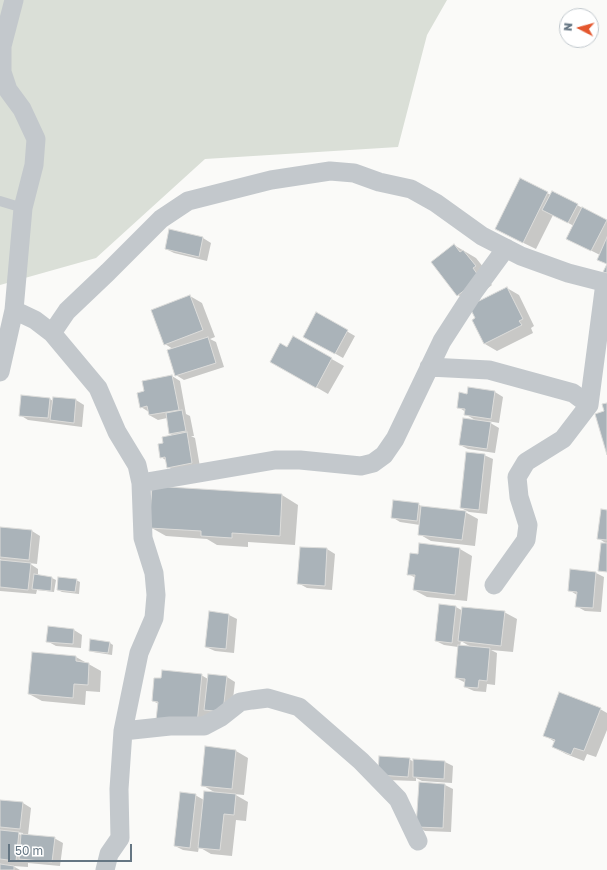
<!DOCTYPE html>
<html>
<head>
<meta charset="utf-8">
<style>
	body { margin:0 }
	#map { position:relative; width:607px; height:870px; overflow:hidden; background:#fafaf8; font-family:"Golos Text",sans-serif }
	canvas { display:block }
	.north { position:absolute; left:559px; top:8px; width:40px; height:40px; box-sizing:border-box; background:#fff; border:1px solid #c1c8cd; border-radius:50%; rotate:276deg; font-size:11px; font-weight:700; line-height:16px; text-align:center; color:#657683 }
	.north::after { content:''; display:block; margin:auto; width:14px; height:18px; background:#e4572e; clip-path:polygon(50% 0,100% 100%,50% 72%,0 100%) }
	.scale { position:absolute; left:8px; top:844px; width:124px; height:18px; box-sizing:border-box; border:2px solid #657683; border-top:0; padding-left:5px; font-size:12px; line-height:14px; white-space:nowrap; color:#657683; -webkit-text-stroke:3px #fff; paint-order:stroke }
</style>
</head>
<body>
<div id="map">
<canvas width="607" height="870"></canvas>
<div class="north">N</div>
<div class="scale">50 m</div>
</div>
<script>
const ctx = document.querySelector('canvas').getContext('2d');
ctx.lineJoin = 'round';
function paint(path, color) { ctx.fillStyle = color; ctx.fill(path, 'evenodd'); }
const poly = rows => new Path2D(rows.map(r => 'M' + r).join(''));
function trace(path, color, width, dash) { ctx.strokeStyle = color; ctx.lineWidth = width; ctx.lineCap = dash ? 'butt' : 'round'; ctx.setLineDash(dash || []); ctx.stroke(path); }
paint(poly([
	[0,0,447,0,427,35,398,147,205,159,96,258,0,285]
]), '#dadfd7');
paint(poly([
	[521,180,551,195,577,205,607,221,607,264,599,260,600,255,576,243,574,226,553,215,536,249,509,236],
	[170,231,203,238,211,243,207,261,174,253,166,249],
	[454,245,476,258,488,273,484,276,492,285,470,302,458,295],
	[507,288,519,295,534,326,531,328,533,333,497,351,485,344,473,320],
	[190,296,202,303,215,337,210,339,216,342,224,367,184,380,176,375,173,349,165,344],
	[317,314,355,336,343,358,304,336],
	[293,337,344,366,328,394,271,361,288,348],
	[172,376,180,381,186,414,190,416,194,436,191,436,195,438,200,467,176,472,168,467,167,461,161,457,174,436,170,434,167,418,158,420,149,415,149,412,141,407,145,392],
	[469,388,495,392,503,397,499,423,487,421,499,428,495,453,468,449,460,445,477,421,465,414,466,412,458,407,468,395],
	[54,398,76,400,84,405,82,427,28,420,20,415,50,399,53,401],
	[484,455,493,459,487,514,469,512,461,508],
	[153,487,282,495,298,505,295,545,248,542,248,547,217,545,207,539,166,536,150,527],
	[418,504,424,508,465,512,478,519,475,546,431,541,419,534,420,525,400,522,392,517],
	[607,511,607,544,598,538],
	[0,528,32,531,40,536,37,564,29,563,38,569,38,576,52,578,56,580,54,592,37,590,36,594,0,591,0,561,3,561,0,559],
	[420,545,460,549,472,556,467,601,427,597,414,590,416,578,408,574,419,555],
	[327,549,335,554,332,590,307,588,298,583],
	[571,570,596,573,604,577,601,612,585,611,576,606,577,595,569,590],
	[76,580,80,582,79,594,62,592,58,590],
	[456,607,463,611,504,612,517,619,513,652,491,650,497,653,495,685,487,684,486,692,474,691,465,687,466,683,456,678,458,647,444,645,436,641],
	[461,641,471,647,460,646],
	[210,613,229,615,237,619,234,653,215,651,206,647],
	[74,630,82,635,81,648,56,646,47,641],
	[110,643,113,645,112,655,93,652,90,650],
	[33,653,76,657,101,671,100,692,86,691,85,705,42,701,29,694],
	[201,675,208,679,208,675,227,677,235,682,231,716,209,730,153,701],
	[600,709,607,713,607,730,596,757,587,754,584,761,566,754,553,747,555,742,544,735],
	[206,748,236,751,248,758,244,795,234,794,248,802,246,821,236,820,232,856,211,854,199,847,198,852,183,850,175,846,195,795,204,800,216,793,202,785],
	[409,759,414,762,445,762,453,766,452,783,422,781,416,778,416,781,387,780,379,775],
	[445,785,453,789,451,832,425,831,417,826],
	[0,801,23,803,31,808,28,835,54,838,63,843,60,866,28,863,28,867,13,866,20,870,0,870],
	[16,832,23,833,22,836]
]), '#0003');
const building = poly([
	[520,178,548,192,523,243,495,229,520,178],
	[552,191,578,204,568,223,542,210,552,191],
	[582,207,607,220,591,251,566,239,582,207],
	[169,229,203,237,199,257,165,249,169,229],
	[607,237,607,273,603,272,607,264,597,260,607,237],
	[454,244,460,252,463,250,476,266,473,268,480,278,457,296,431,262,454,244],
	[507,287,523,319,519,321,522,325,484,344,472,320,475,318,469,306,507,287],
	[190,295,203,330,164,345,151,310,190,295],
	[316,312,348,330,335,354,303,337,316,312],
	[293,336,332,358,316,388,270,362,280,343,287,347,293,336],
	[208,337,216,363,175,376,167,350,208,337],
	[172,375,179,410,149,415,147,406,140,408,137,393,144,391,142,381,172,375],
	[468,387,495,391,491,419,464,415,465,409,457,408,459,392,467,394,468,387],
	[21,395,50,398,48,418,19,416,21,395],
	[53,397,76,399,74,423,50,420,53,397],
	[607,403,607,455,595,414,604,411,602,404,607,403],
	[182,410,186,431,169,434,166,413,182,410],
	[463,418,491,422,487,449,459,445,463,418],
	[187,432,192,463,167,468,165,457,160,458,158,444,163,443,162,437,187,432],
	[466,452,485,454,479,510,460,508,466,452],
	[152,486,282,494,280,536,232,533,232,538,201,536,201,531,149,528,152,486],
	[393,500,419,503,417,521,391,518,393,500],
	[421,506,466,511,462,540,418,535,421,506],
	[601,509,607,510,607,540,597,539,601,509],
	[0,527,32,530,29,560,0,557,0,527],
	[419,543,460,548,455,595,413,590,415,575,407,575,410,553,418,554,419,543],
	[601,543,607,543,607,572,598,571,601,543],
	[300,547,327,548,325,586,297,584,300,547],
	[0,560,31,563,28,590,0,587,0,560],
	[570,569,596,572,593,608,575,607,577,592,568,591,570,569],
	[34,574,52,577,51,591,32,589,34,574],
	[58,577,77,579,75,592,57,590,58,577],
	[439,604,456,606,452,643,435,641,439,604],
	[462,607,505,611,501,646,458,641,462,607],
	[209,611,229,614,226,649,205,647,209,611],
	[48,626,74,629,73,644,46,642,48,626],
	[90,639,110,642,108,653,89,651,90,639],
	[458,645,490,648,487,681,479,680,478,688,464,687,465,679,455,678,458,645],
	[32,652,76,656,76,661,89,663,88,685,74,684,73,698,28,694,32,652],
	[162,670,202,674,197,724,156,720,158,702,152,701,154,678,161,678,162,670],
	[208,674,227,676,223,712,204,710,208,674],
	[559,692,601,708,584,751,574,748,571,755,552,747,555,740,543,736,559,692],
	[205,746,236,750,232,789,201,786,205,746],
	[379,756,410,758,408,777,378,775,379,756],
	[413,759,445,761,444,779,413,777,413,759],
	[419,782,445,784,443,828,416,827,419,782],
	[204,791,236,794,234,815,224,814,220,850,198,848,204,791],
	[180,792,196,794,190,848,174,846,180,792],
	[0,800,23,802,20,829,0,827,0,800],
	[0,830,19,832,16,861,0,859,0,830],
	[21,834,55,837,52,862,19,859,21,834],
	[0,864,14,866,14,870,0,870,0,864]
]);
paint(building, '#aab3b9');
trace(building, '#dcdcda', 1);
trace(poly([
	[0,201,23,208]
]), '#c3c8cc', 10);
trace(poly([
	[14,310,23,208,34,165,36,139,22,109,8,90,2,72,2,46,14,0],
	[52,333,98,388,117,432,137,465,141,483,143,538,154,573,156,595,154,618,139,653,123,731,119,789,120,838,109,854,105,870],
	[429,367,489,370,573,393,589,405],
	[0,372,14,310,35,320,52,333,67,311,108,272,161,219,188,201,271,180,330,171,354,173,379,182,411,189,436,203,482,236,521,256,568,273,607,283],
	[141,483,275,460,300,460,361,466,373,463,384,455,395,439,442,341,473,293,506,248],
	[494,585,526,540,528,525,519,497,517,477,526,462,563,439,589,405,605,283],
	[123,731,170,726,204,726,221,717,240,702,252,700,268,698,299,707,361,761,398,799,418,841]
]), '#c3c8cc', 19);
</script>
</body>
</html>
